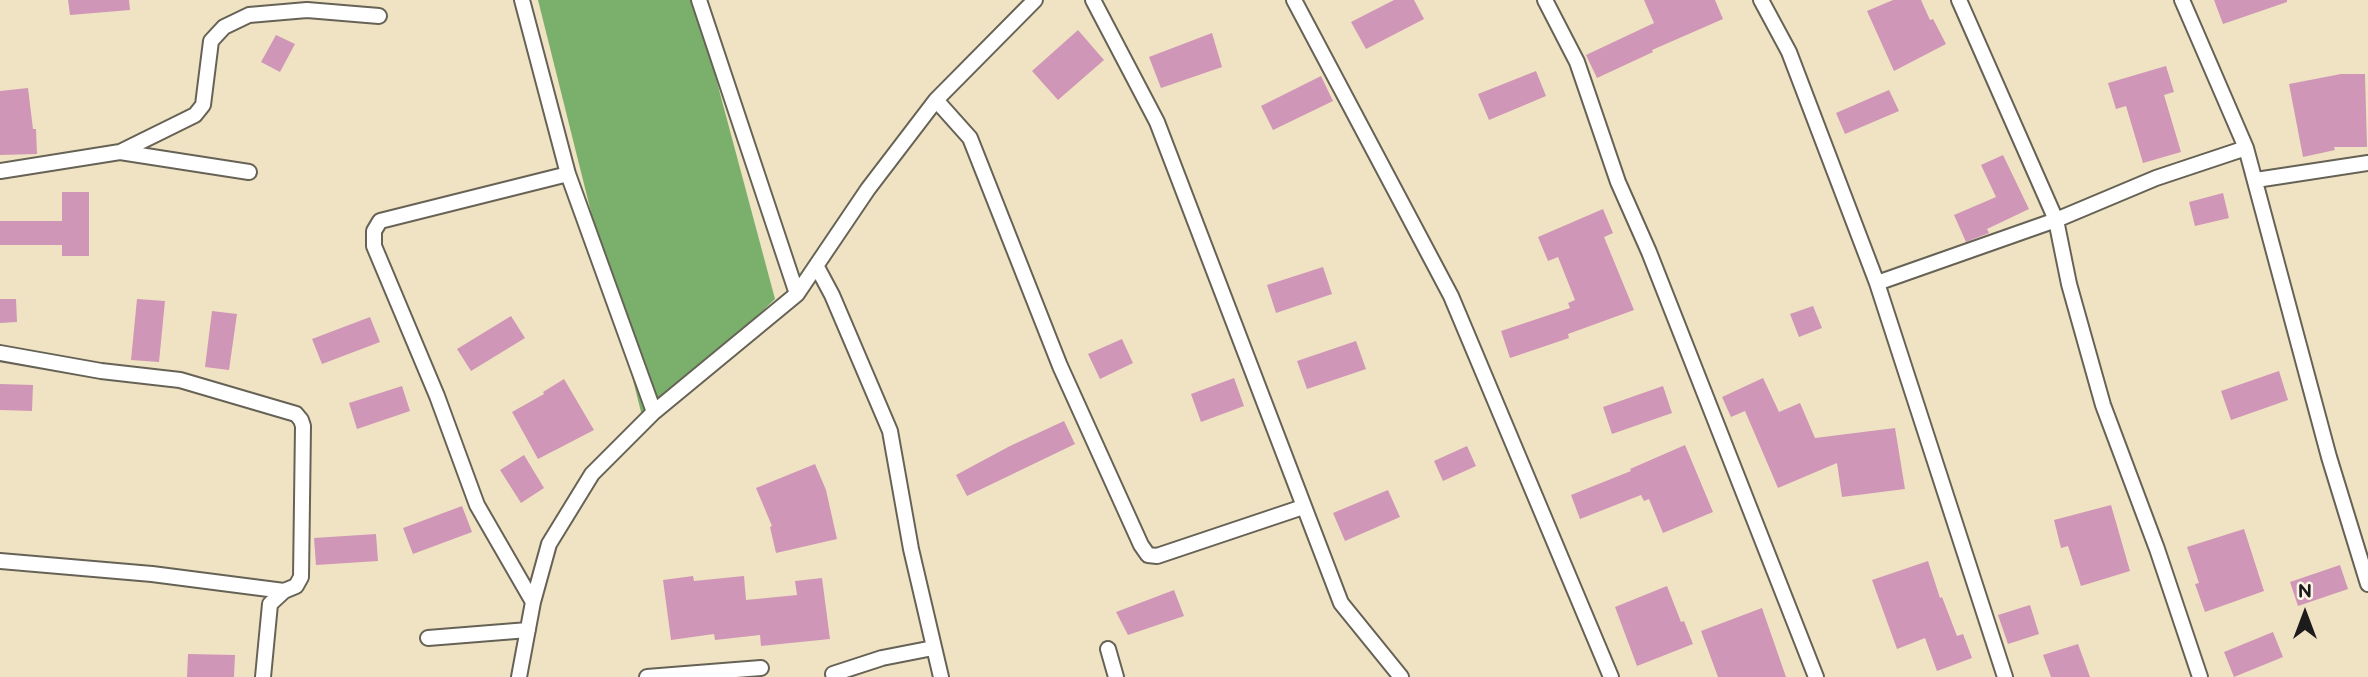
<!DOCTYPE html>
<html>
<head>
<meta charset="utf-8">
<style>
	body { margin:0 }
	#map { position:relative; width:2368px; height:677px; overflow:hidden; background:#f0e3c3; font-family:"Balsamiq Sans",sans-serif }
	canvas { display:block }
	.north { position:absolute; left:2270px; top:579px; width:70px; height:70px; -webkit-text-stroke:5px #fcf5e5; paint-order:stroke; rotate:0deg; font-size:19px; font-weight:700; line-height:28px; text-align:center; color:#1c1c1c }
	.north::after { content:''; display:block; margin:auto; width:24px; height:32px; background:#1c1c1c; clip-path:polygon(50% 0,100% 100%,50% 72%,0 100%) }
</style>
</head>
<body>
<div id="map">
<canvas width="2368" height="677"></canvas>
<div class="north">N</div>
</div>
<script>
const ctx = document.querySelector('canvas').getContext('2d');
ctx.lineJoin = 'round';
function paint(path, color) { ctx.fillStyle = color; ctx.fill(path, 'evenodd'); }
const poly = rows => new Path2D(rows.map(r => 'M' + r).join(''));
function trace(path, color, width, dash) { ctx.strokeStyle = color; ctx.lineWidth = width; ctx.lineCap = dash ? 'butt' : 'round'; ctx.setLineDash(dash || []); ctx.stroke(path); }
paint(poly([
	[538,0,695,0,775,299,644,424]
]), '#7ab06c');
paint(poly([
	[68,0,129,0,130,10,70,15],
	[1394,0,1414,0,1424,19,1366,49,1351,22],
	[1644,0,1715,0,1723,19,1652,50,1653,52,1597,78,1586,55,1654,23],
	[1893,0,1921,0,1930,20,1933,19,1946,44,1894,71,1867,11],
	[2214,0,2287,0,2287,2,2223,24],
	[1078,30,1104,60,1058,100,1032,71],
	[1212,33,1222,67,1161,88,1149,57],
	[276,35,295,44,280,72,261,62],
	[2166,66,2174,92,2164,95,2181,152,2143,163,2126,106,2116,109,2108,83],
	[1536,71,1546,96,1489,120,1478,94],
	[2341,74,2365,74,2367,147,2334,147,2335,150,2303,157,2289,84],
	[1321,76,1333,101,1273,130,1261,106],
	[28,88,33,129,36,129,37,154,0,155,0,91],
	[1889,90,1899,111,1845,134,1836,113],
	[2003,155,2029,209,1987,229,1989,233,1966,242,1954,215,1996,197,1981,165],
	[62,192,89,192,89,256,62,256,62,245,0,245,0,221,62,221],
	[2223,193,2229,218,2195,226,2189,202],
	[1603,209,1613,233,1604,237,1634,310,1568,334,1569,338,1510,358,1501,331,1570,308,1568,303,1575,300,1558,257,1548,261,1538,237],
	[1323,267,1332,294,1276,313,1267,285],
	[0,299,16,299,17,322,0,323],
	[137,299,165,301,159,362,131,360],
	[1813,306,1822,328,1799,337,1790,314],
	[212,311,237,314,229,370,205,367],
	[511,316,525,338,471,371,457,349],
	[370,317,380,342,322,364,312,339],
	[1122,339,1133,363,1100,379,1088,354],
	[1356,341,1366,369,1307,389,1297,361],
	[2279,371,2288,400,2231,420,2221,391],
	[1234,378,1244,406,1201,422,1191,394],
	[1763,378,1779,412,1800,403,1815,438,1895,428,1905,489,1842,497,1837,463,1778,488,1745,411,1731,417,1722,397],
	[564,379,594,430,538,459,512,412,544,394,543,392],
	[0,384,33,385,32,411,0,410],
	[402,386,410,411,357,429,349,403],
	[1663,386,1672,413,1612,434,1603,407],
	[1064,421,1075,444,967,496,956,475,1010,446],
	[1685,445,1713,512,1663,533,1649,499,1644,501,1641,495,1580,519,1571,495,1631,471,1630,469],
	[1467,446,1476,466,1443,481,1434,461],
	[524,455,544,488,521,503,500,470],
	[815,464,826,490,837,539,776,553,770,527,772,526,756,488],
	[1388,490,1400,517,1345,541,1333,513],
	[2111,505,2130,571,2081,586,2068,546,2061,548,2054,520],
	[462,506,472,532,413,554,403,528],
	[2244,529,2264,591,2205,612,2195,584,2199,583,2187,547],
	[376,534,378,561,316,565,314,538],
	[1928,561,1940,598,1942,597,1957,636,1963,634,1972,658,1937,671,1925,638,1897,649,1872,580],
	[2340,565,2348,589,2298,606,2290,582],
	[693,576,694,581,744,576,746,600,797,595,795,581,822,578,830,639,761,646,760,635,715,640,714,634,671,640,663,580],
	[1667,586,1681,622,1684,621,1693,644,1637,666,1615,607],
	[1174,590,1184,616,1128,635,1116,612],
	[2030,605,2039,634,2008,644,1998,615],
	[1762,608,1786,677,1718,677,1701,631],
	[2273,632,2283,657,2234,677,2224,652],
	[2078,644,2090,677,2051,677,2043,655],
	[188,654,235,655,234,677,187,677]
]), '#cf96b7');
const minor = poly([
	[522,0,568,174,654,412],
	[699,0,797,294],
	[1093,0,1157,122,1341,603,1401,677],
	[1294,0,1451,296,1611,677],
	[1545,0,1577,62,1618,182,1649,252,1816,677],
	[1761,0,1789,52,1877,283,2005,677],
	[1959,0,2056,220,2069,284,2103,405,2157,549,2200,677],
	[2182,0,2246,148,2329,457,2368,584],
	[936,100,970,138,1060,366,1141,545,1148,555,1157,556,1303,507],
	[120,152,249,172],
	[0,171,120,152,195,115,203,105,211,41,224,27,249,15,307,10,379,16],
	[2256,180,2368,163],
	[817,267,832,295,890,431,911,549,941,677],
	[1877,283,2056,220,2156,178,2246,148],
	[0,353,101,371,180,380,296,414,301,420,303,426,301,577,296,586,284,591,270,604,263,677],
	[0,561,152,574,284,591],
	[533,602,477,505,437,396,374,246,374,231,380,221,568,174],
	[428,638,528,630],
	[1108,649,1116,677],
	[833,674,882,658,933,648],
	[519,677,533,602,549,544,592,474,654,412,797,294,868,189,936,100,1035,0],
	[647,677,761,668]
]);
trace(minor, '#666256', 18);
trace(minor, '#fff', 14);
</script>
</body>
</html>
